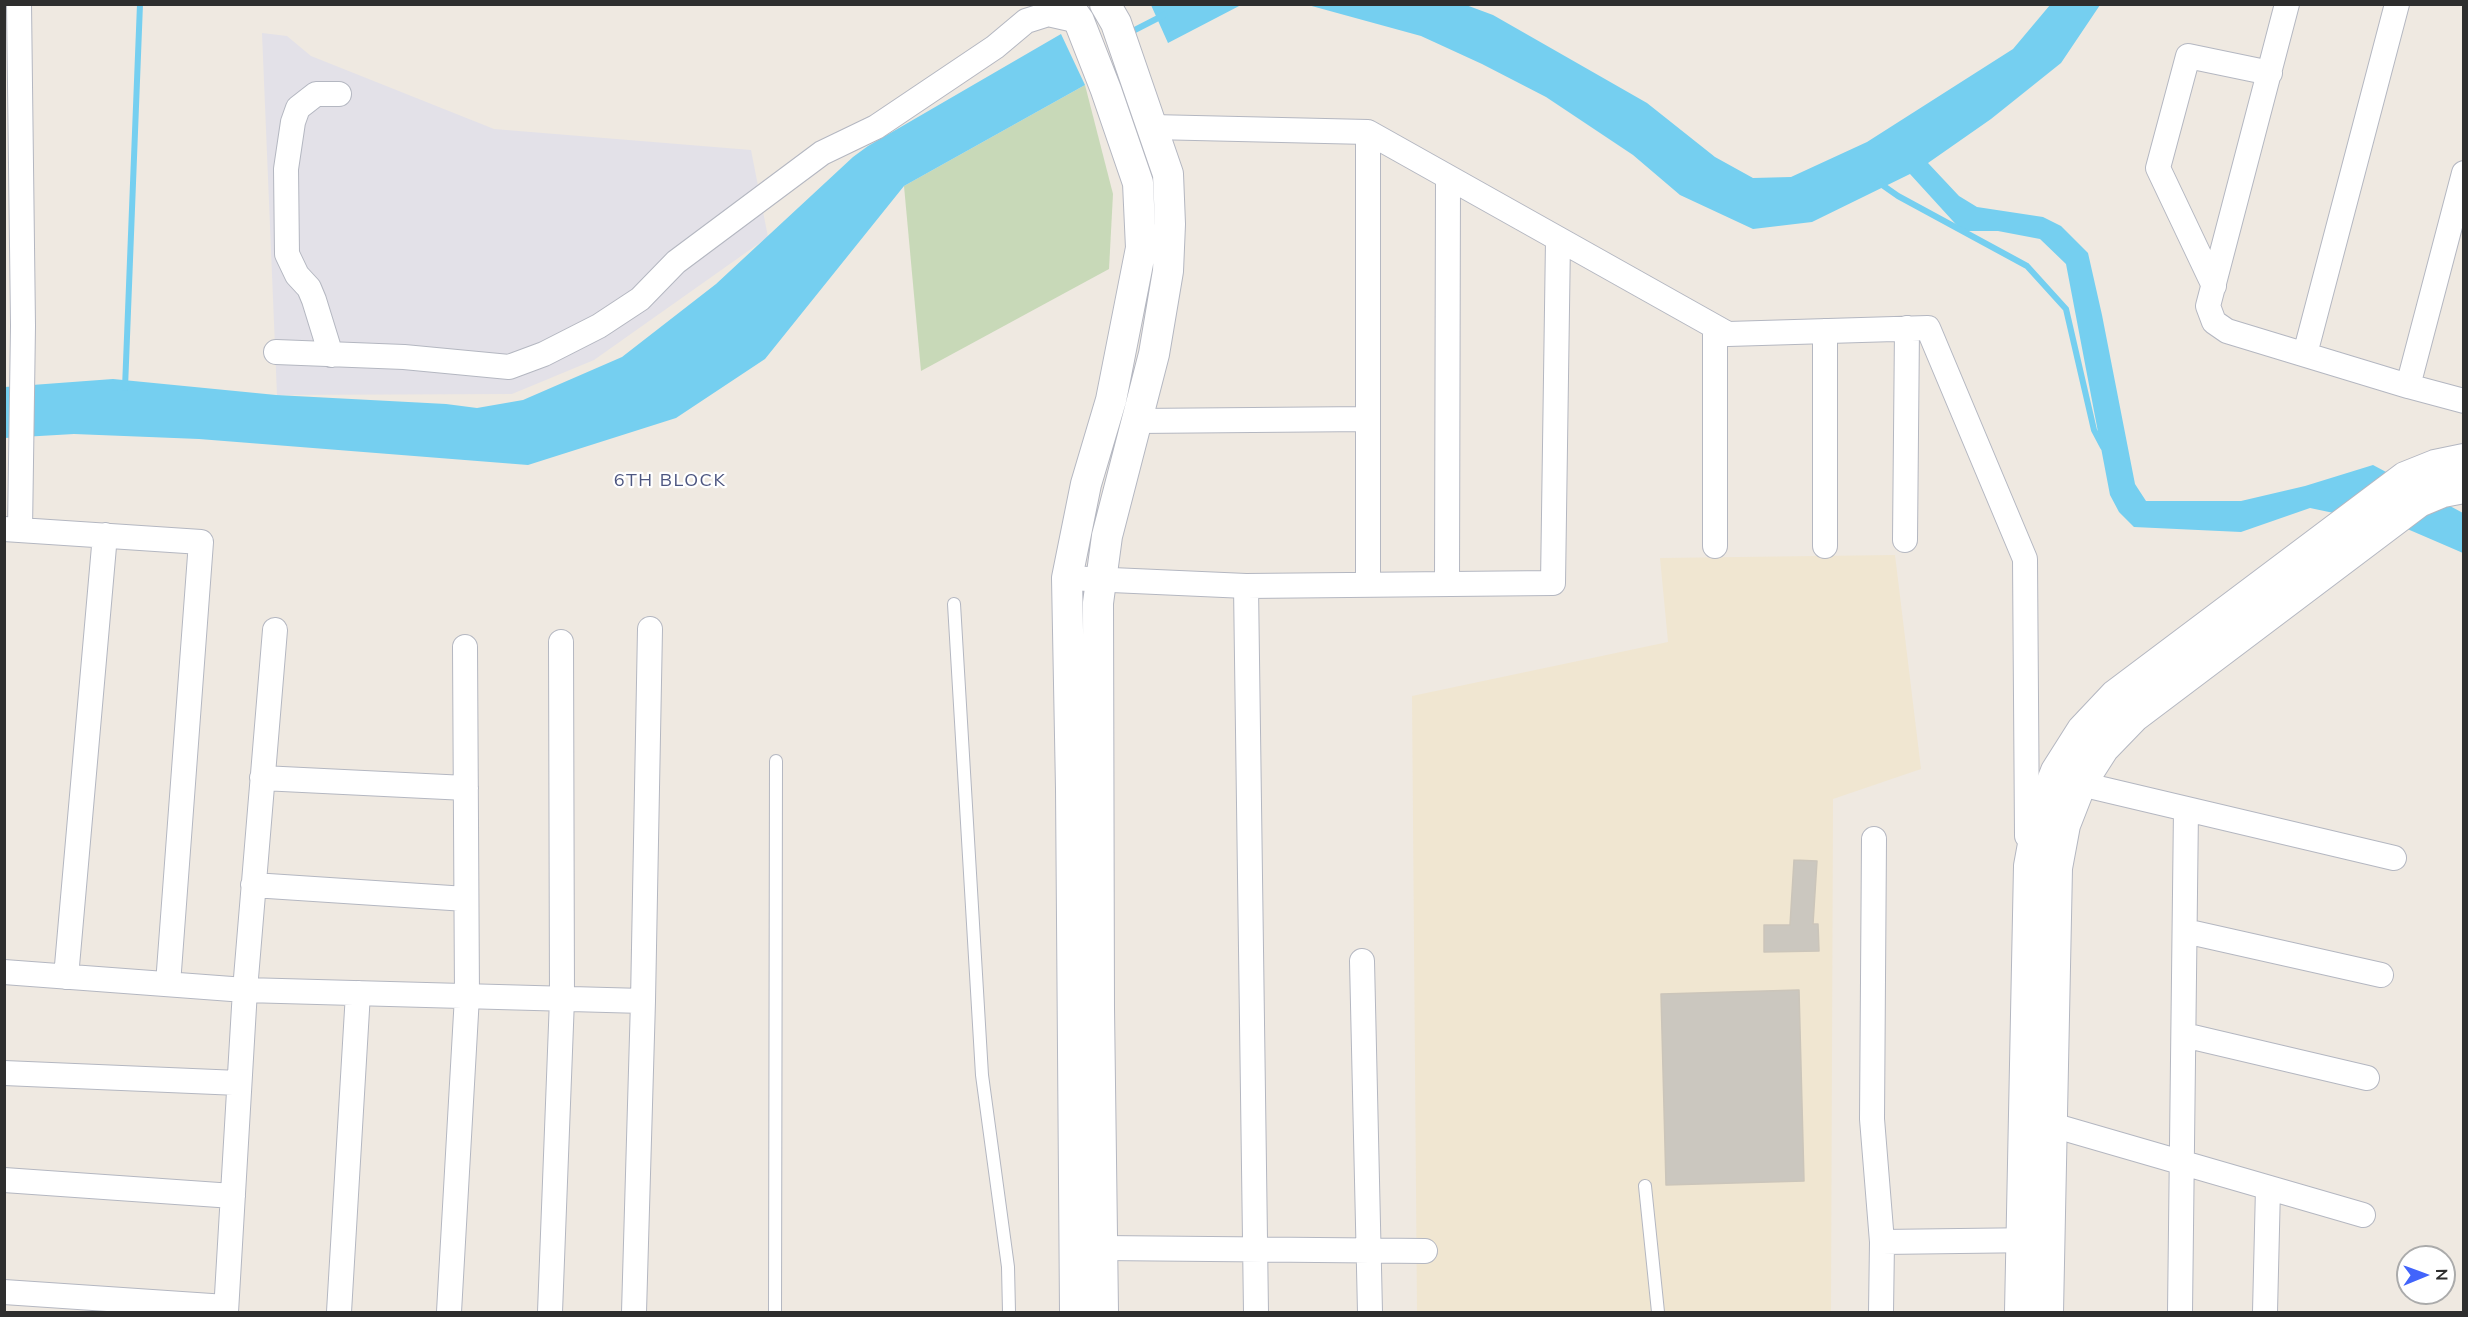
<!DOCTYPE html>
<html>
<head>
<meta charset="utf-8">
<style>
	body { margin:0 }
	#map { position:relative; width:2468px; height:1317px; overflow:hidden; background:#efe9e1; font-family:Mulish,sans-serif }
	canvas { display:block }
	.frame { position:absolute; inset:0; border:6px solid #2e2e2e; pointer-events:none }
	.north { position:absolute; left:2396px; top:1245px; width:60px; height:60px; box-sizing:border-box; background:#fff; border:2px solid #ababab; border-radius:50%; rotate:89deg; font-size:16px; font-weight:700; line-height:24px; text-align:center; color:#2e2e2e }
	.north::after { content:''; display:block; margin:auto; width:21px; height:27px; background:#4264fb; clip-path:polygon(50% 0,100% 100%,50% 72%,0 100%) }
</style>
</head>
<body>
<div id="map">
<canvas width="2468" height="1317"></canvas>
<div class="frame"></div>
<div class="north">N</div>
</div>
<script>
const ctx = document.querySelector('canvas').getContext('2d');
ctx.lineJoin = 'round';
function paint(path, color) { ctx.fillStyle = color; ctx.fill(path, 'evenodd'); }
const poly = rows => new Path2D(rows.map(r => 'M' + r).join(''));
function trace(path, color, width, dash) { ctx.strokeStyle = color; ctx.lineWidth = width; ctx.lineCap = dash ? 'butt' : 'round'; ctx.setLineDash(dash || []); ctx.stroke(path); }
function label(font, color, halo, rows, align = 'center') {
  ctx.font = font + ' Mulish,sans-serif'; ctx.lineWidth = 4.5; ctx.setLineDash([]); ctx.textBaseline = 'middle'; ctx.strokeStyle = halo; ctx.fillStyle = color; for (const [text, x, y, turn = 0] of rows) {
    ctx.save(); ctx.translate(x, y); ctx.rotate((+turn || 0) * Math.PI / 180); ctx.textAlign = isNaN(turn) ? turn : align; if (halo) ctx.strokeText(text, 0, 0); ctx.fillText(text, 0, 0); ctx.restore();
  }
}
paint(poly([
	[262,33,287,36,311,56,494,129,751,150,768,237,594,360,512,394,277,395]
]), '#e3e1e8');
paint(poly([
	[1895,555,1921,769,1833,799,1831,1312,1417,1312,1412,696,1668,642,1660,558]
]), '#f0e6d1');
paint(poly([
	[1085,85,1113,194,1109,269,921,371,904,186]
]), '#c8d9b8');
paint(poly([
	[1151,5,1241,5,1168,43],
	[1308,5,1466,5,1493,15,1647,103,1715,157,1753,178,1791,177,1867,142,2013,49,2050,5,2100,5,2061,63,1991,119,1928,163,1959,196,1977,207,2043,217,2061,226,2088,253,2102,315,2135,484,2146,501,2241,501,2305,486,2373,465,2463,513,2463,553,2405,528,2310,508,2241,532,2134,527,2119,512,2110,495,2066,264,2040,239,1998,231,1962,231,1910,174,1812,222,1753,229,1680,195,1633,155,1546,97,1482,64,1421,36],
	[1061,34,1085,85,904,186,765,359,676,418,528,465,199,439,74,434,5,438,5,387,113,379,276,395,446,404,477,408,523,400,622,357,716,284,853,157,868,146]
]), '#75cff0');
trace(poly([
	[1127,34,1164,15],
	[1878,182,1898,196,2027,266,2066,309,2094,430,2103,447],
	[125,388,140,4]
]), '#75cff0', 6);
const building = poly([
	[1794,860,1817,861,1813,924,1818,924,1819,951,1764,952,1764,925,1790,925,1794,860],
	[1799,990,1804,1181,1666,1185,1661,994,1799,990]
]);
paint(building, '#cbc7bf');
trace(building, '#cbc5ba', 1.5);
const service = poly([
	[954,604,982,1075,1008,1267,1009,1312],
	[1645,1186,1658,1312],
	[775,1312,776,761]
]);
const minor = poly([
	[19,4,23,326,20,530],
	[2287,4,2208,306,2214,322,2227,331,2408,386],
	[1152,127,1368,132,1728,334,1928,328,2025,559,2027,836],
	[1368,132,1368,585],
	[2464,173,2408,386,2464,401],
	[2214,286,2158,168,2188,56,2270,73],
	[276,352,404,357,509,367,544,354,599,326,640,299,676,262,822,153,876,127,995,47,1026,21,1048,14,1079,21],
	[2305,354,2397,4],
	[331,355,314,300,309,288,297,275,287,254,286,169,293,122,298,108,316,94,339,94],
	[1137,421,1368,419],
	[4,529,201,542,168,984],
	[1905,540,1907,328],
	[1715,546,1715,328],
	[1825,546,1825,331],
	[1067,578,1246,586,1553,583,1558,240],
	[1447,584,1448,178],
	[1246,586,1256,1312],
	[262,778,466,788],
	[2064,780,2394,858],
	[1874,839,1872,1119,1882,1242,1881,1312],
	[253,885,466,899],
	[2185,931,2381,975],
	[1362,961,1370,1312],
	[4,972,245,990,643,1001],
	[66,977,105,535],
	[2184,1035,2367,1078],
	[4,1073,239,1083],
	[2035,1120,2363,1215],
	[4,1180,233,1196],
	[1882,1242,2038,1240],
	[1102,1248,1425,1251],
	[4,1292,226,1307],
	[226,1312,245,990,275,630],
	[339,1312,358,993],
	[449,1312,467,996,465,647],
	[550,1312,562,999,561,642],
	[634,1312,643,1001,650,629],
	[2180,1312,2186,809],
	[2265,1312,2268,1188]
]);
const tertiary = poly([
	[1067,4,1079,21,1106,90,1138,183,1141,248,1111,400,1086,484,1067,578,1071,789,1075,1312],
	[1103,1312,1099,1008,1098,603,1107,536,1154,354,1168,271,1170,224,1168,174,1116,23,1105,4],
	[2020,1312,2029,866,2038,817,2056,771,2082,730,2115,695,2405,477,2435,465,2464,459],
	[2048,1312,2057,868,2065,825,2081,784,2104,748,2134,717,2419,502,2443,492,2464,488]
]);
trace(service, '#b4b7c1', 14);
trace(minor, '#b4b7c1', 26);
trace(tertiary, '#b4b7c1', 32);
trace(service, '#fff', 12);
trace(minor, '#fff', 24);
trace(tertiary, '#fff', 30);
ctx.letterSpacing = '1.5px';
label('18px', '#4d5680', '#fff', [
	["6TH BLOCK",670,481]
]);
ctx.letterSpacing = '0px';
</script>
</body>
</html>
